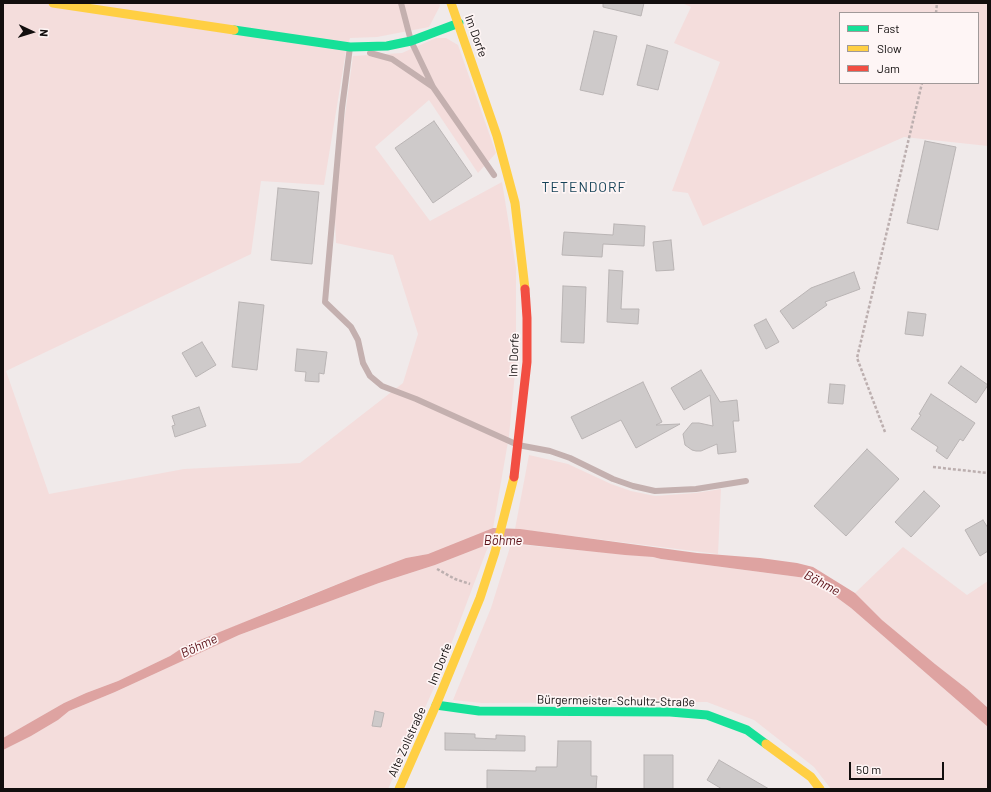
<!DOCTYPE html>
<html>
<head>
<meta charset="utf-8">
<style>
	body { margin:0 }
	#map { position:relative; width:991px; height:792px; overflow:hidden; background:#f0eaea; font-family:Barlow,sans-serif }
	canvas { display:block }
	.frame { position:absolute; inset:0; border:4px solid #120e0e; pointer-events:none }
	.legend { position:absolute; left:839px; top:12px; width:140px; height:72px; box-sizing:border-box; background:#fef5f5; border:1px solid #a09999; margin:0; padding:5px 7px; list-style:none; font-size:12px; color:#120e0e }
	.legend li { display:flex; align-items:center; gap:8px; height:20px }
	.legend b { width:20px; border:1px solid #a09999 }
	.north { position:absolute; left:12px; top:12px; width:40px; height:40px; -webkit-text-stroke:3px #fef5f5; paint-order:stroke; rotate:94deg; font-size:11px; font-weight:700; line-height:16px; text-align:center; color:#120e0e }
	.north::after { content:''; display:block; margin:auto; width:14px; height:18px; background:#120e0e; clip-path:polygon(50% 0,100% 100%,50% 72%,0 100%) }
	.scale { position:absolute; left:849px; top:762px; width:95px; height:18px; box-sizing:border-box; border:2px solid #120e0e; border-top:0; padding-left:5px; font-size:12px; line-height:14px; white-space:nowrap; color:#120e0e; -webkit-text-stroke:3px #fef5f5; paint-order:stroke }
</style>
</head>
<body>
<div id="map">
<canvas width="991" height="792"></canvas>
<div class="frame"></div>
<ul class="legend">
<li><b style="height:5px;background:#16e098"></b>Fast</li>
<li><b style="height:5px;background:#ffcf43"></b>Slow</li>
<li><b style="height:5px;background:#f24e42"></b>Jam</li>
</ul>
<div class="north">N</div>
<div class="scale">50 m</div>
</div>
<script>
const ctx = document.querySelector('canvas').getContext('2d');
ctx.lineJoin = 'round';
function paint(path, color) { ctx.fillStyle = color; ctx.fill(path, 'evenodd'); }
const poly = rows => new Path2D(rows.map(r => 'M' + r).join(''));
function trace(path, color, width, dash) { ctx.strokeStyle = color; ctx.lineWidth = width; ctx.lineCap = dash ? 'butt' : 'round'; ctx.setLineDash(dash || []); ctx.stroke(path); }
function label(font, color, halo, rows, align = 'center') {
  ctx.font = font + ' Barlow,sans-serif'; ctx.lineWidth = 3.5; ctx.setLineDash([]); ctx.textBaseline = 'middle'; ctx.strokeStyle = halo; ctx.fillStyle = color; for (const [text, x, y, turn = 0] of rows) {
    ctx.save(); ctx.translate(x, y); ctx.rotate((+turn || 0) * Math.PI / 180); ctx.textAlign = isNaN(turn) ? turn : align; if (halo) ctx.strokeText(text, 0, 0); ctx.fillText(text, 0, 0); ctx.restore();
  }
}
paint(poly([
	[3,3,439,3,440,6,429,27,377,37,350,38,346,51,324,185,261,181,251,254,6,371,49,494,184,469,300,463,403,383,418,334,393,255,336,243,334,196,353,56,402,53,436,38,446,38,458,45,496,153,478,173,429,100,375,147,430,221,502,182,516,268,516,362,509,436,493,528,428,554,406,558,358,576,287,604,226,630,206,637,185,646,170,656,118,681,86,693,64,703,3,738],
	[682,3,988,3,988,146,904,137,703,226,688,193,672,191,720,62,674,43,691,7],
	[840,13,978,13,978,83,840,83],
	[529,455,568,464,611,484,631,491,655,496,696,493,721,489,718,554,515,529],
	[489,544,438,679,388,789,3,789,3,750,31,736,58,720,69,711,115,692,239,635,379,583,435,565],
	[511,544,653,557,661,559,806,578,824,588,851,608,988,727,988,789,831,789,814,767,754,720,707,702,482,703,453,700,491,608],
	[903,547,967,595,988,581,988,708,967,689,935,664,882,620,855,593]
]), '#f4dddc');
paint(poly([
	[493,528,520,529,697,553,760,558,797,563,813,567,855,593,882,620,935,664,967,689,988,708,988,727,851,608,824,588,806,578,661,559,653,557,625,555,520,544,489,544,435,565,379,583,239,635,115,692,69,711,58,720,31,736,3,750,3,738,64,703,86,693,118,681,170,656,185,646,358,576,406,558,428,554]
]), '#dea3a1');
const building = poly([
	[603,3,644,3,641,16,603,7,603,3],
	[594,31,617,36,603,95,580,90,594,31],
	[647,45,668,51,658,90,637,85,647,45],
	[434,121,472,176,433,203,395,148,434,121],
	[925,141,956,147,938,230,907,223,925,141],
	[278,188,319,192,312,264,271,260,278,188],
	[614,224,645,226,644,246,603,244,602,257,562,255,564,232,613,235,614,224],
	[671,240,674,270,656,271,653,242,671,240],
	[609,270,623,271,621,309,639,309,638,324,607,322,609,270],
	[854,272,860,289,825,302,827,305,793,329,780,311,811,288,854,272],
	[563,286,586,287,584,343,561,342,563,286],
	[239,302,264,305,257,370,232,367,239,302],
	[908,312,926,314,923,336,905,334,908,312],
	[766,319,779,342,766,349,754,325,766,319],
	[202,342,216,365,196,377,182,353,202,342],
	[297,349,327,352,324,374,319,373,319,382,305,381,306,372,295,371,297,349],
	[961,366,988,385,976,403,948,383,961,366],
	[701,370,720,402,737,400,739,421,733,421,736,452,718,454,717,444,701,451,696,451,692,450,685,445,683,434,692,423,699,423,713,426,710,395,684,410,671,388,701,370],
	[643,382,662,422,656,425,680,424,636,448,621,420,582,439,571,417,643,382],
	[830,384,845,385,843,404,828,403,830,384],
	[931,394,975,423,963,441,960,439,947,459,936,451,938,447,911,429,921,415,919,414,931,394],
	[199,407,206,426,175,437,172,426,175,425,172,416,199,407],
	[867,449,899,479,846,536,814,506,867,449],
	[924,491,940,506,911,537,895,522,924,491],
	[983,520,988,528,988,551,980,556,965,530,983,520],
	[375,711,384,713,381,727,372,726,375,711],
	[445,733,475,734,475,738,496,739,496,735,525,736,525,751,445,750,445,733],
	[558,741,591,741,591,776,597,776,596,789,487,789,487,770,536,771,536,767,557,767,558,741],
	[644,755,673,755,673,789,644,789,644,755],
	[719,760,769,789,722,789,707,780,719,760]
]);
paint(building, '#cecaca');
trace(building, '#b9b4b4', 1);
trace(poly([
	[936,13,937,3],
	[885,432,857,358,922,83],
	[933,467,988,473],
	[437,569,455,579,470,584]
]), '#bcafaf', 2.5, [3, 2]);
trace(poly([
	[401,3,411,41,433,87,494,175],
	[350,47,342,108,325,302,351,327,358,340,363,363,370,376,382,386,416,399,518,445,550,451,570,458,613,479,633,486,655,491,696,489,746,481],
	[370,53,392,59,433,87]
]), '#c4b0af', 6);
trace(poly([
	[234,30,350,47,387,46,411,41,459,23],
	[436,705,479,711,670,712,707,715,747,730,766,744]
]), '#16e098', 9);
trace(poly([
	[53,3,234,30],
	[451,3,497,136,515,203,525,289],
	[766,744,811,777,820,789],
	[399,789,436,705,480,598,495,552,514,477]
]), '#ffcf43', 9);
trace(poly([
	[514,477,527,362,527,318,525,289]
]), '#f24e42', 9);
label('12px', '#120e0e', '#fef5f5', [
	["Im Dorfe",476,36,70],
	["Im Dorfe",514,355,-88],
	["Im Dorfe",440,664,-68],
	["Bürgermeister-Schultz-Straße",616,701,1],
	["Alte Zollstraße",407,742,-66]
]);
label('italic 13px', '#5a1016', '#fef5f5', [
	["Böhme",503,541],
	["Böhme",822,583,28],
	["Böhme",199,646,-25]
]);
ctx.letterSpacing = '1px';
label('14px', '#154257', '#fef5f5', [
	["TETENDORF",584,187]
]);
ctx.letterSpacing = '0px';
</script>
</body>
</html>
